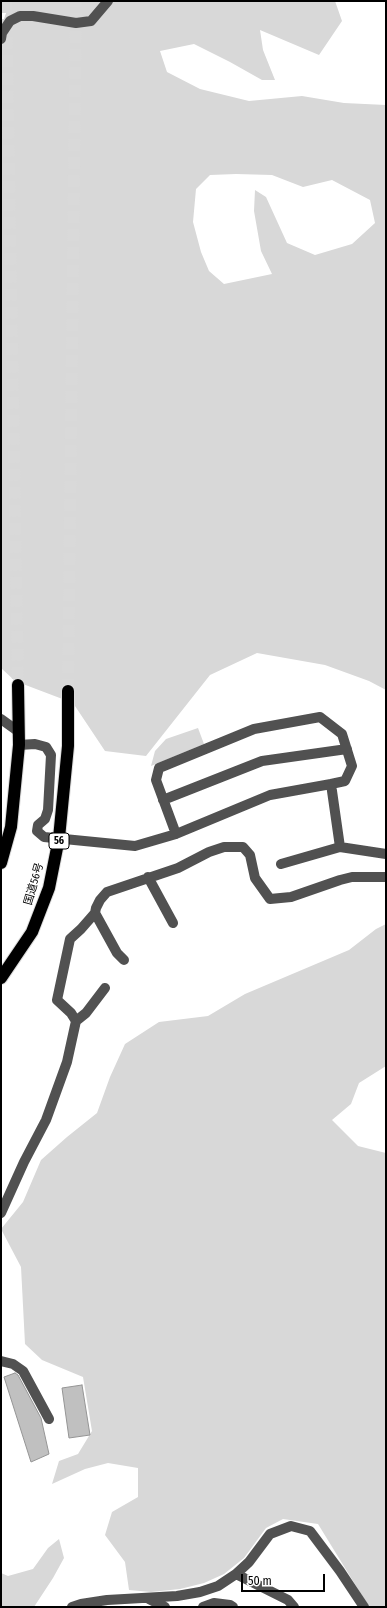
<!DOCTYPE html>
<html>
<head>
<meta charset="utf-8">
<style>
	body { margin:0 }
	#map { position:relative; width:387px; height:1608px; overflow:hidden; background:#fff; font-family:"Fira Sans Condensed",sans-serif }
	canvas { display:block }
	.frame { position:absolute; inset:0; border:2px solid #000; pointer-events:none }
	.scale { position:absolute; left:241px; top:1574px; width:84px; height:18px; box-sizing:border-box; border:2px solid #000; border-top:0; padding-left:5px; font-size:12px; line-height:14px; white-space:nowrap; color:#000; -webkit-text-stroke:3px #fff; paint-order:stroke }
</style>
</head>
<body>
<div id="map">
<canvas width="387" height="1608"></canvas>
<div class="frame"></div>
<div class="scale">50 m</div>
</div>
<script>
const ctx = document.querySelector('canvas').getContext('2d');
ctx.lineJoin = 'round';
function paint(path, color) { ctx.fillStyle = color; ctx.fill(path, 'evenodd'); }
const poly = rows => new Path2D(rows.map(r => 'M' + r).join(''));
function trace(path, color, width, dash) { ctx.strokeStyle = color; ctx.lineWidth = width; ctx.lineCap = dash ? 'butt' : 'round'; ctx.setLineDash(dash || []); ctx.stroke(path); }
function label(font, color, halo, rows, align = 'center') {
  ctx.font = font + ' "Fira Sans Condensed","Noto Sans JP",sans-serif'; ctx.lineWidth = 3.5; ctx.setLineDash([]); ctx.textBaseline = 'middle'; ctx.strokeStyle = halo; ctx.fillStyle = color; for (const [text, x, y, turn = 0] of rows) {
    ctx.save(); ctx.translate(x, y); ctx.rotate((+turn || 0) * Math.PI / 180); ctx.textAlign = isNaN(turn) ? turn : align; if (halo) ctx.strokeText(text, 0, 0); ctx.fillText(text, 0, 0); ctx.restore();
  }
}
paint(poly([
	[1,1,335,1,342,21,319,55,260,30,263,50,275,80,262,80,230,62,194,44,160,51,167,72,200,89,249,101,302,96,344,103,386,105,386,690,369,681,325,665,257,653,210,675,146,756,105,751,73,703,15,681,1,668,1,27,9,5,1,3],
	[236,174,272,175,303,187,332,180,370,200,375,223,352,244,315,255,287,243,266,197,255,190,254,211,261,251,272,274,224,284,209,271,201,252,193,222,196,189,210,175],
	[198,728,204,744,151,766,155,751,166,739],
	[386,924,386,1066,359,1083,351,1104,332,1120,358,1146,386,1153,386,1607,369,1607,318,1524,283,1519,266,1528,244,1558,224,1574,204,1583,180,1589,151,1592,129,1590,125,1562,105,1535,112,1512,138,1497,138,1468,108,1463,85,1469,52,1484,59,1461,78,1454,92,1431,83,1377,42,1360,25,1344,21,1267,1,1229,23,1202,41,1160,67,1137,97,1113,110,1077,125,1044,159,1022,208,1016,245,994,349,950,376,929],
	[59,1539,64,1558,53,1578,34,1607,1,1607,1,1573,8,1576,33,1569,48,1548]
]), '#d8d8d8');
const building = poly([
	[15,1373,18,1375,41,1418,49,1454,31,1462,4,1377,15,1373],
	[82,1385,90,1435,69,1438,62,1388,82,1385]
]);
paint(building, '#c0c0c0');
trace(building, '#959595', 1);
trace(poly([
	[6,1,18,685],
	[68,691,76,1]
]), '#d9d9d9', 12, [12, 6]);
const highway = poly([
	[1,863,11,827,19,745,18,685],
	[1,978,32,932,49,888,59,838,68,746,68,691]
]);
trace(highway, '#dbdbdb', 14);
trace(poly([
	[1,39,2,33,10,21,20,16,33,16,76,23,91,21,108,1],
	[1,719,19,732],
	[19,745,35,744,46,747,51,755,48,810,45,819,38,825,37,831,44,837,135,846,176,834,270,795,331,784,340,847,386,854],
	[163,800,262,761,347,749],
	[176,834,156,780,159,768,254,729,320,717,342,734,352,766,345,781,331,784],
	[281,864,340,847],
	[148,877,173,923],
	[95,913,117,953,124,960],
	[76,1021,86,1013,105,988],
	[1,1213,24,1162,46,1120,67,1062,76,1021,71,1013,57,1000,70,939,81,929,95,913,96,908,100,900,107,892,178,868,209,852,224,847,243,847,250,855,255,878,270,899,291,897,340,880,352,877,386,877],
	[1,1361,13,1364,23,1371,49,1419],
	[236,1574,288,1600,294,1607],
	[149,1599,165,1607],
	[72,1607,81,1604,107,1600,177,1596,200,1592,218,1586,236,1574,249,1562,270,1534,291,1526,310,1531,340,1571,364,1607],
	[203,1607,214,1603,230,1605,233,1607]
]), '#515151', 10);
trace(highway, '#000', 12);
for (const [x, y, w] of [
	[59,841,20]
]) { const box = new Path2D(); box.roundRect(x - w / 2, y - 8, w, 16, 3); ctx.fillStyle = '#fff'; ctx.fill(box); trace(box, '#000', 1); }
label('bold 10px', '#000', null, [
	["56",59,841]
]);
label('11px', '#000', '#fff', [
	["国道56号",34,884,-74]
]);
</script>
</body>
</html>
